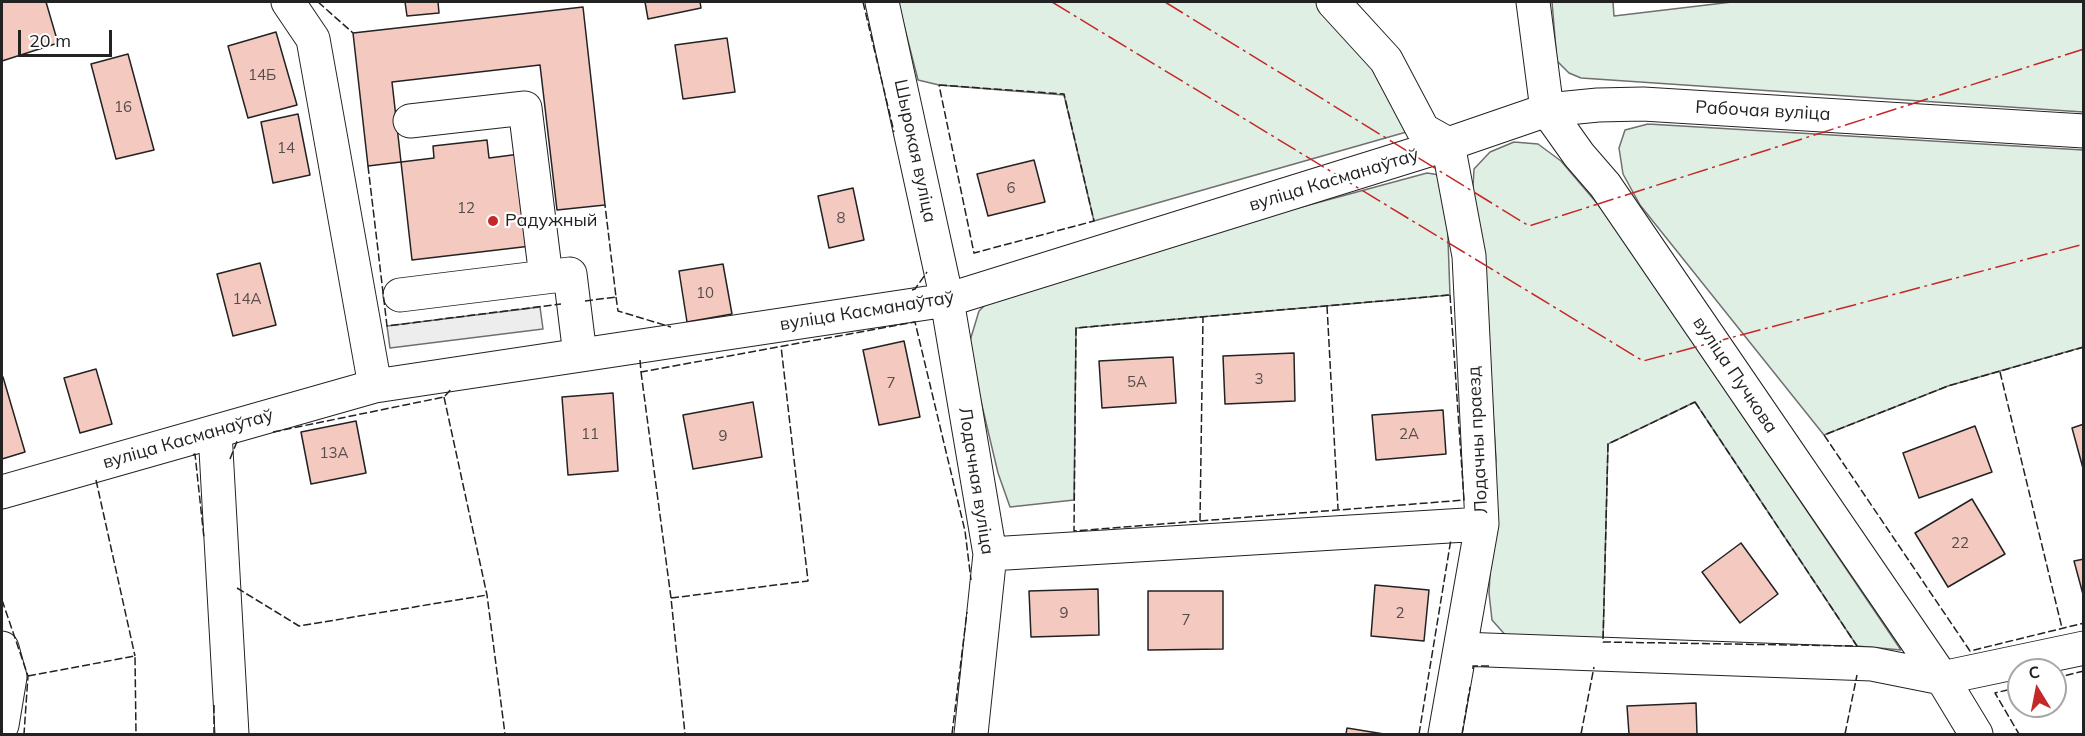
<!DOCTYPE html>
<html>
<head>
<meta charset="utf-8">
<style>
	body { margin:0 }
	#map { position:relative; width:2085px; height:736px; overflow:hidden; background:#fff; font-family:Mulish,sans-serif }
	canvas { display:block }
	.frame { position:absolute; inset:0; border:3px solid #222; pointer-events:none }
	.north { position:absolute; left:2007px; top:658px; width:60px; height:60px; box-sizing:border-box; background:#fff; border:2px solid #a7a7a7; border-radius:50%; rotate:350deg; font-size:16px; font-weight:700; line-height:24px; text-align:center; color:#222 }
	.north::after { content:''; display:block; margin:auto; width:21px; height:27px; background:#c62828; clip-path:polygon(50% 0,100% 100%,50% 72%,0 100%) }
	.scale { position:absolute; left:18px; top:30px; width:94px; height:27px; box-sizing:border-box; border:3px solid #222; border-top:0; padding-left:8px; font-size:18px; line-height:21px; white-space:nowrap; color:#222; -webkit-text-stroke:4px #fff; paint-order:stroke }
</style>
</head>
<body>
<div id="map">
<canvas width="2085" height="736"></canvas>
<div class="frame"></div>
<div class="north">С</div>
<div class="scale">20 m</div>
</div>
<script>
const ctx = document.querySelector('canvas').getContext('2d');
ctx.lineJoin = 'round';
function paint(path, color) { ctx.fillStyle = color; ctx.fill(path, 'evenodd'); }
const poly = rows => new Path2D(rows.map(r => 'M' + r).join(''));
function trace(path, color, width, dash) { ctx.strokeStyle = color; ctx.lineWidth = width; ctx.lineCap = dash ? 'butt' : 'round'; ctx.setLineDash(dash || []); ctx.stroke(path); }
function label(font, color, halo, rows, align = 'center') {
  ctx.font = font + ' Mulish,sans-serif'; ctx.lineWidth = 4.5; ctx.setLineDash([]); ctx.textBaseline = 'middle'; ctx.strokeStyle = halo; ctx.fillStyle = color; for (const [text, x, y, turn = 0] of rows) {
    ctx.save(); ctx.translate(x, y); ctx.rotate((+turn || 0) * Math.PI / 180); ctx.textAlign = isNaN(turn) ? turn : align; if (halo) ctx.strokeText(text, 0, 0); ctx.fillText(text, 0, 0); ctx.restore();
  }
}
const green = poly([
	[898,2,1321,2,1380,72,1410,131,1094,221,1064,95,939,85,918,80,898,2],
	[1552,2,1613,2,1614,16,1732,2,2083,2,2083,112,1581,78,1569,73,1557,61,1552,2],
	[1648,124,2083,150,2083,347,1948,386,1824,435,1640,205,1623,174,1619,148,1625,130,1648,124],
	[1514,142,1538,144,1561,161,1607,215,1901,650,1857,646,1695,402,1608,444,1603,642,1508,638,1492,620,1489,593,1496,459,1489,351,1472,205,1474,169,1490,152,1514,142],
	[1427,173,1440,175,1446,184,1450,295,1076,328,1074,500,1010,507,998,473,979,393,969,344,979,311,994,296,1187,238,1427,173]
]);
paint(green, '#e0efe3');
trace(green, '#6f6f6f', 1.5);
const parking = poly([
	[540,307,543,329,390,348,387,326,540,307]
]);
paint(parking, '#ededed');
trace(parking, '#6f6f6f', 1.5);
const building = poly([
	[2,2,46,2,58,43,2,61,2,2],
	[405,2,438,2,439,13,407,16,405,2],
	[645,2,700,2,701,8,648,19,645,2],
	[583,7,605,205,557,210,540,65,392,82,401,162,368,166,353,33,583,7],
	[276,32,297,105,248,118,228,46,276,32],
	[727,38,735,92,683,99,675,45,727,38],
	[128,54,154,150,116,159,91,64,128,54],
	[298,114,310,175,273,183,261,122,298,114],
	[487,140,489,158,520,154,531,246,412,260,401,162,434,158,433,146,487,140],
	[1034,160,1045,202,988,216,977,174,1034,160],
	[853,188,864,240,829,248,818,196,853,188],
	[260,263,276,325,233,336,217,274,260,263],
	[723,264,732,314,687,322,679,271,723,264],
	[904,341,920,417,879,425,863,350,904,341],
	[1294,353,1295,401,1225,404,1223,356,1294,353],
	[1173,357,1176,403,1102,408,1099,361,1173,357],
	[96,369,112,424,80,433,64,378,96,369],
	[3,377,25,452,2,459,2,378,3,377],
	[613,393,618,471,568,475,562,397,613,393],
	[753,402,762,457,693,469,683,415,753,402],
	[1443,410,1446,454,1376,460,1372,415,1443,410],
	[356,421,366,473,311,484,301,432,356,421],
	[2084,424,2084,472,2072,428,2084,424],
	[1975,426,1992,472,1919,498,1903,453,1975,426],
	[1972,499,2005,554,1948,587,1915,533,1972,499],
	[1741,543,1778,594,1740,623,1702,572,1741,543],
	[2084,559,2084,598,2074,561,2084,559],
	[1375,585,1429,590,1424,641,1371,636,1375,585],
	[1098,589,1099,635,1031,637,1029,591,1098,589],
	[1148,591,1223,591,1223,649,1148,650,1148,591],
	[1696,703,1697,734,1629,734,1627,706,1696,703],
	[1347,728,1384,734,1346,734,1347,728]
]);
paint(building, '#f3c9c0');
trace(building, '#222', 1.5);
const minor = poly([
	[288,2,313,39,375,386],
	[882,2,947,300,990,554,971,734],
	[1333,2,1386,60,1423,130,1448,144],
	[1533,2,1547,110,1579,155,1605,185,1942,678,1976,734],
	[410,121,525,108,546,277],
	[400,295,570,274,580,355],
	[215,432,232,734],
	[2,492,375,386,947,300,1448,144,1547,110,1598,105,1643,104,2084,131],
	[990,554,1482,524],
	[2,648,10,677,2,725],
	[1460,649,1872,664,1942,678,2084,648],
	[1445,734,1482,524,1469,256,1448,144]
]);
trace(minor, '#222', 35);
trace(minor, '#fff', 33);
trace(poly([
	[318,2,353,33],
	[863,2,894,132],
	[939,85,1064,94,1094,221,974,253,939,85],
	[368,166,387,326,561,304],
	[912,290,915,289,927,272],
	[1450,295,1464,500,1074,531,1076,328,1450,295],
	[616,297,618,311,671,327],
	[585,301,616,297,605,205],
	[1327,306,1338,509],
	[2084,347,1948,386,1824,435,1970,651,2084,623],
	[640,360,641,372,915,322,965,531,971,580],
	[641,372,671,598,685,734],
	[2000,372,2062,628],
	[444,397,487,595,505,734],
	[1695,402,1857,646,1603,642,1608,444,1695,402],
	[273,432,444,397,452,388],
	[193,455,195,454,204,538],
	[230,459,238,439],
	[96,480,135,656],
	[1200,521,1203,317],
	[237,588,299,626,487,595],
	[671,598,808,581,781,346],
	[2,600,28,676,24,734],
	[1473,669,1473,666,1491,666],
	[28,676,135,656,136,734],
	[2055,678,2084,671],
	[2019,687,1995,693,2019,734],
	[214,705,214,734],
	[952,734,967,612],
	[1419,734,1451,539],
	[1462,734,1470,687],
	[1581,734,1594,667],
	[1845,734,1857,675]
]), '#222', 1.5, [8, 3]);
trace(poly([
	[1052,2,1643,361,2084,244],
	[1165,2,1529,226,2084,49]
]), '#c62828', 1.5, [21, 4.5, 3, 4.5]);
for (const [x, y, r, color] of [
	[493,221,6,"#c62828"]
]) { const dot = new Path2D(); dot.arc(x, y, r, 0, 2 * Math.PI); ctx.fillStyle = color; ctx.fill(dot); trace(dot, '#fff', 2); }
label('15px', '#564c4a', null, [
	["14Б",262,75],
	["16",123,107],
	["14",286,148],
	["6",1011,188],
	["12",466,208],
	["8",841,218],
	["10",705,293],
	["14А",247,299],
	["3",1259,379],
	["5А",1137,382],
	["7",891,383],
	["11",590,434],
	["2А",1409,434],
	["9",723,436],
	["13А",334,453],
	["22",1960,543],
	["9",1064,613],
	["2",1400,613],
	["7",1186,620]
]);
label('18px', '#222', '#fff', [
	["Рабочая вуліца",1763,111,3],
	["Шырокая вуліца",915,151,78],
	["вуліца Касманаўтаў",1334,180,-17],
	["вуліца Касманаўтаў",867,311,-9],
	["вуліца Пучкова",1735,375,56],
	["вуліца Касманаўтаў",188,439,-16],
	["Лодачны праезд",1478,440,-93],
	["Лодачная вуліца",976,481,81]
]);
label('18px', '#222', '#fff', [
	["Радужный",505,221]
], 'left');
</script>
</body>
</html>
